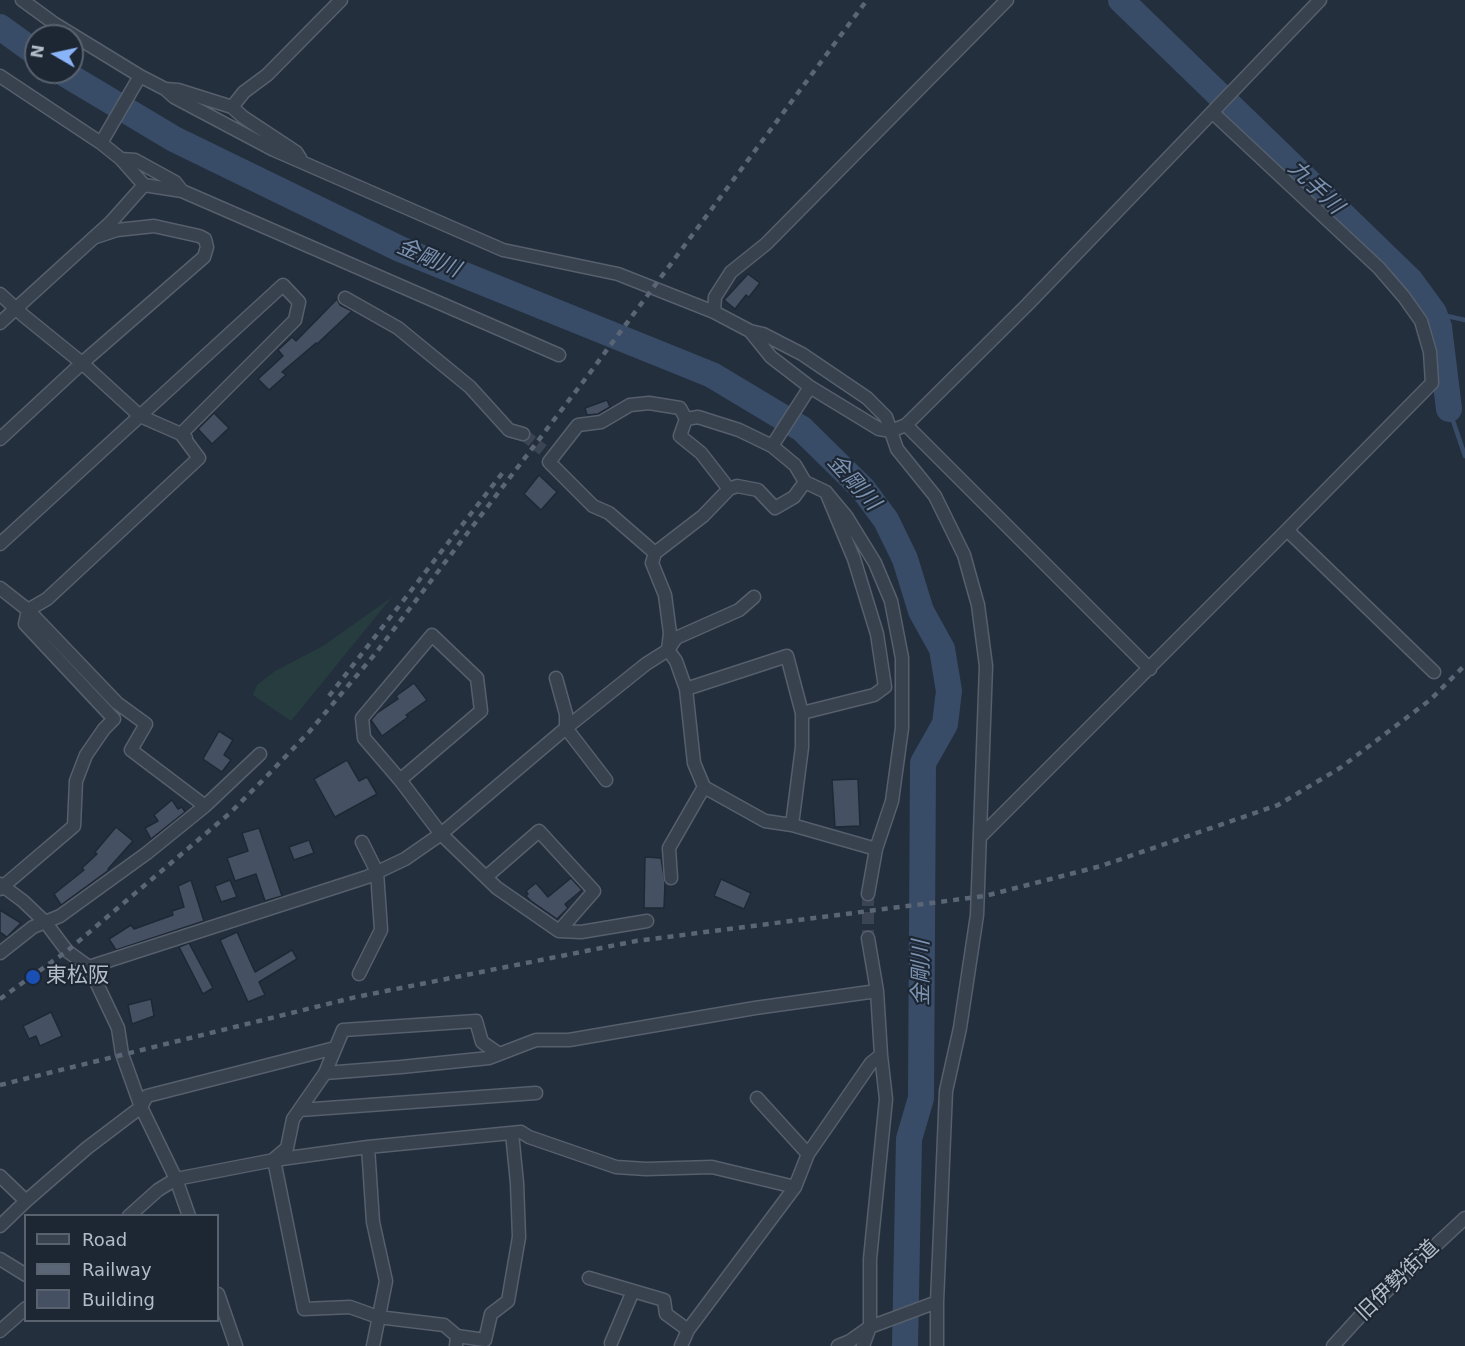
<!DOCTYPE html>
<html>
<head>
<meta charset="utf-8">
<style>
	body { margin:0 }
	#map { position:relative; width:1465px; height:1346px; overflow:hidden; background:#242f3e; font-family:"DejaVu Sans",sans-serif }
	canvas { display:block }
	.legend { position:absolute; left:24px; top:1214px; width:195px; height:108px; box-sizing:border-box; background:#1d2633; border:2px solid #59626f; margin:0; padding:8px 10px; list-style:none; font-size:18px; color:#b4bcc9 }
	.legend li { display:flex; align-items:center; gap:12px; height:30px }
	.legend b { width:30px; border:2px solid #59626f }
	.north { position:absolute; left:24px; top:24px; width:60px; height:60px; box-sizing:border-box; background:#1d2633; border:2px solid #59626f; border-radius:50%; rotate:279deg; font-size:16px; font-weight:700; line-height:24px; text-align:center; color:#b4bcc9 }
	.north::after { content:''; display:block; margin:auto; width:21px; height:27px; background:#8ab4f8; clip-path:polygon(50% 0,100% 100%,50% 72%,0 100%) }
</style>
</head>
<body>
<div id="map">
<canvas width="1465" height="1346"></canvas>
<ul class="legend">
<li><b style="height:8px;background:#38414e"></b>Road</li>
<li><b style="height:8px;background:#5a6575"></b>Railway</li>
<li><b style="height:16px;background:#455162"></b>Building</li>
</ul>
<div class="north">N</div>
</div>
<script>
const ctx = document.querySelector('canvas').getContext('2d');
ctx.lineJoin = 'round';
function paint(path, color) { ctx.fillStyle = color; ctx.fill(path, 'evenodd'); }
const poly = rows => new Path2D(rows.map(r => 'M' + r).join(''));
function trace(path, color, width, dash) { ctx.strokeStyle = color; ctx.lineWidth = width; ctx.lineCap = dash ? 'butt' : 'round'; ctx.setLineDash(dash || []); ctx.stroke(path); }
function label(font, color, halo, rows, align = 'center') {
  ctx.font = font + ' "DejaVu Sans","Noto Sans JP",sans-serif'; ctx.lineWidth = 4.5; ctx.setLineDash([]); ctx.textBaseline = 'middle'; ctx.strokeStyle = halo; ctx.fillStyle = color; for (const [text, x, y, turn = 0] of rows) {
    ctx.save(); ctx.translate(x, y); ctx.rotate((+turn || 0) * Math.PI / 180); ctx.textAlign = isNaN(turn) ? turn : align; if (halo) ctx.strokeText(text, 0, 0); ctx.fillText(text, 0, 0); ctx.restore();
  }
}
paint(poly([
	[392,597,291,721,253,695,257,685,275,671,323,646]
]), '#263c3f');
trace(poly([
	[1434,313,1465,320],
	[1449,409,1465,456]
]), '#394c67', 4.5);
trace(poly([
	[1121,0,1410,280,1434,313,1439,327,1449,409],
	[0,27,36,53],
	[62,72,174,139,400,249,712,375,802,429,863,489,886,520,905,559,921,611,942,649,949,691,945,724,923,763,921,1098,909,1139,905,1346]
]), '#394c67', 26);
const building = poly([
	[748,274,760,283,749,297,746,295,735,309,724,300,748,274],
	[337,299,340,305,352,311,317,344,316,343,282,372,286,375,269,390,258,379,283,356,278,350,292,337,296,341,337,299],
	[607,400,610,407,598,414,587,415,585,408,607,400],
	[214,413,229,428,212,444,198,429,214,413],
	[539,475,557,492,541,510,524,494,539,475],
	[414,683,427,700,406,715,408,717,382,736,371,720,377,713,398,699,396,696,414,683],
	[219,731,233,740,224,755,231,760,222,772,203,759,219,731],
	[347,760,359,781,367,777,377,794,335,817,314,779,347,760],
	[858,779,860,826,835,827,832,780,858,779],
	[172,800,178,809,182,807,185,812,151,839,145,828,158,821,154,815,172,800],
	[116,827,133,841,108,869,109,870,61,905,54,894,84,870,82,868,97,854,95,852,116,827],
	[259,828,282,896,265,901,256,874,235,881,227,858,248,851,242,833,259,828],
	[309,840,314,853,294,860,289,847,309,840],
	[645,857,661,858,665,883,664,908,644,908,645,857],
	[571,878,582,890,565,904,568,908,557,919,531,901,526,896,528,894,526,891,536,883,548,897,571,878],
	[721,879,751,893,744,909,714,896,721,879],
	[191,880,204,921,116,950,109,939,131,925,134,929,173,915,172,911,184,907,178,886,191,880],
	[230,880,237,897,221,902,215,886,230,880],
	[0,910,21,923,7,937,0,932,0,910],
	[237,932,255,972,292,950,297,959,259,982,265,995,248,1002,220,940,237,932],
	[189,943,213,988,203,994,179,947,189,943],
	[151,999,154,1016,132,1024,128,1005,151,999],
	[51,1012,62,1036,40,1046,36,1036,29,1039,23,1026,51,1012]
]);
paint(building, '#455162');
trace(building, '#1f2835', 1.5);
trace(poly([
	[523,434,543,450],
	[868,894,868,938]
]), '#3a4453', 12, [12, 6]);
const street = poly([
	[22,0,55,24,140,76,165,89,174,97,274,150,503,250,618,274,714,312,750,331,771,357,810,387,879,429,891,431,906,425,1028,304,1320,0],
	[0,76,101,143,121,159,144,185,182,191,559,355],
	[165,89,178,90,232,107,244,92,267,75,341,0],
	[232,107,243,117,296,152,300,158],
	[1212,112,1379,268,1404,297,1421,321,1430,352,1432,383,1287,530,1434,672],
	[101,143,140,76],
	[121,159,135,160,175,182,182,191],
	[0,294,24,316,82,363,140,416,181,434,186,438],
	[345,298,398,328,470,387,509,430,523,434],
	[714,312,715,297,731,272,766,244,1007,0],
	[0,323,111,222,144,185],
	[750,331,763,334,802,354,867,398,886,417,897,449,935,496,964,555,978,605,986,666,977,915,960,1028,946,1091,937,1302,937,1346],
	[686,419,698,417,739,430,772,446,795,465,805,482,794,497,775,508,758,490,737,486,729,489,703,516,655,553,652,563,665,595,670,633,668,650,676,661,686,689,694,763,704,787,765,821,792,825,876,849,868,894],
	[906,425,1150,669],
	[0,439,82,363,204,257,207,247,205,239,199,236,154,226,117,230,93,238],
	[772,446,810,387],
	[805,482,826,492,846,516,875,563,891,601,902,658,902,728,892,801,876,849],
	[0,544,283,285,299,302,295,320,181,434,199,458,47,599,28,610,25,624,114,719,104,729,86,755,76,781,74,826,0,889],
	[655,553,609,513,593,506,549,462,578,425,601,422,630,405,649,403,680,408,686,419,680,436,701,453,729,489],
	[0,588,28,610,117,703,146,724,131,750,205,806],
	[556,678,566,714,566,728,606,780],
	[686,689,787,656,802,713],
	[400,780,481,711,477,678,432,635,362,718,364,738,400,780,441,834,497,888,559,931,594,891,539,831,486,877],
	[792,825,802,747,802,713,874,695,885,687,877,634,854,559,826,492],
	[980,837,1287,530],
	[671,878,669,848,704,787],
	[0,884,23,901,46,923,67,951,89,967,118,1028,122,1054,141,1107,176,1179,189,1216],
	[559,931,581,932,647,921],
	[0,953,33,927,60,916,147,853,205,806,260,754],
	[89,967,367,877,405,859,441,834,566,728,646,664,668,650,676,638,739,610,754,597],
	[359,974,381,930,377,872,362,842],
	[325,1073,401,1067,489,1058,536,1040,569,1040,755,1008,877,991],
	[757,1098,808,1154],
	[300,1110,536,1093],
	[368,1147,373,1222,386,1281,373,1346],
	[274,1159,287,1148,293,1119,325,1073,343,1030,476,1021,482,1042,499,1054],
	[274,1160,304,1309,350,1307,378,1317,444,1325,457,1336,456,1346],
	[0,1176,26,1201,87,1148,141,1107,147,1096,335,1048],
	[129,1216,158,1190,176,1179,274,1160,368,1147,521,1132,529,1137,616,1167,646,1169,712,1167,795,1187],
	[0,1226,26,1201],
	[0,1259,26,1275],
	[589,1278,664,1300,666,1314,688,1330],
	[218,1294,236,1346],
	[0,1331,26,1308],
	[457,1336,485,1340,491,1314,508,1301,519,1237,517,1183,512,1133],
	[611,1343,633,1291],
	[681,1346,688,1330,795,1187,808,1154,871,1063,881,1055,877,991,868,938],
	[838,1346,850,1341,870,1327,937,1302],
	[863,1346,870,1327,870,1259,886,1099,881,1055],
	[1333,1346,1363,1313,1465,1218]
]);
trace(street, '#565f6c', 15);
trace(street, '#38414e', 12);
trace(poly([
	[329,696,504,471],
	[0,999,67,951,230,813,265,778,309,732,375,654,589,374,867,0],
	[0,1085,356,997,636,941,985,896,1101,866,1278,805,1340,768,1430,700,1465,665]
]), '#5a6575', 4.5, [6, 6]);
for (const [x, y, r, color] of [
	[33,977,8,"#1a4fb4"]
]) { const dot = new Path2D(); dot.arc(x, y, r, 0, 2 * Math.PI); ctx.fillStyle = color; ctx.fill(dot); trace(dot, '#1d2633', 2); }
label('21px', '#b4bcc9', '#1d2633', [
	["東松阪",46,977]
], 'left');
label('21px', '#b4bcc9', '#1d2633', [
	["旧伊勢街道",1398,1281,-44]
]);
label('italic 22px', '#7c92b1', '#1d2633', [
	["九手川",1315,188,44],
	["金剛川",428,259,23],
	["金剛川",853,483,48],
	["金剛川",922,973,-90]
]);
</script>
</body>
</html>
